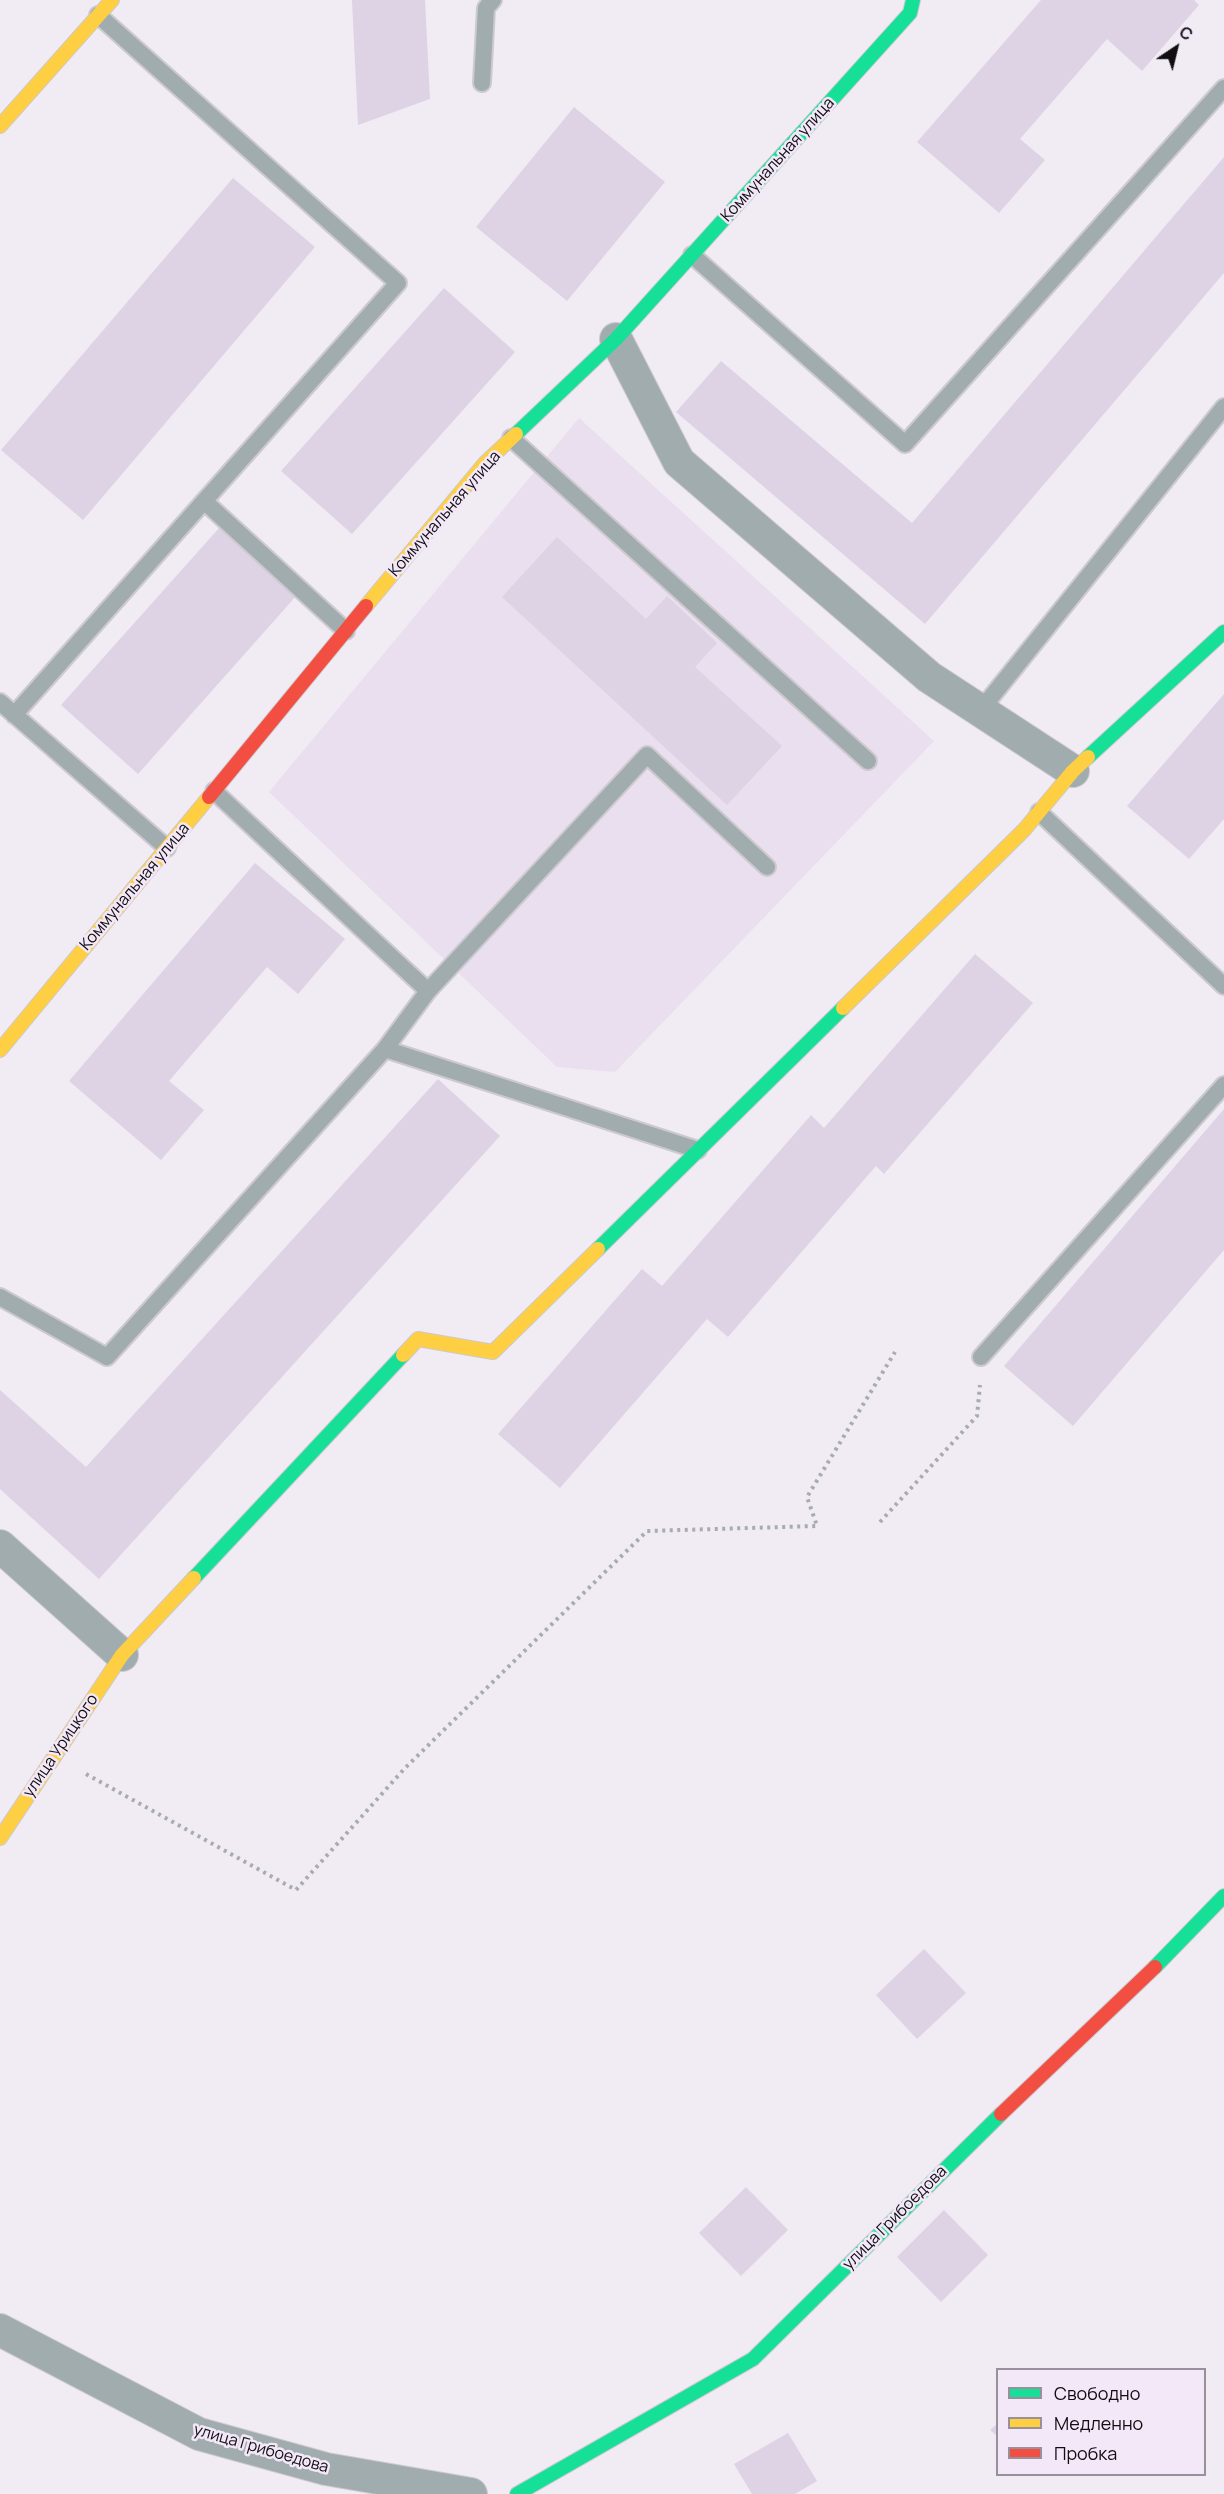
<!DOCTYPE html>
<html>
<head>
<meta charset="utf-8">
<style>
	body { margin:0 }
	#map { position:relative; width:1224px; height:2494px; overflow:hidden; background:#f1ecf4; font-family:Manrope,sans-serif }
	canvas { display:block }
	.legend { position:absolute; left:996px; top:2368px; width:210px; height:108px; box-sizing:border-box; background:#f2e8f7; border:2px solid #98909b; margin:0; padding:8px 10px; list-style:none; font-size:18px; color:#110d12 }
	.legend li { display:flex; align-items:center; gap:12px; height:30px }
	.legend b { width:30px; border:2px solid #98909b }
	.north { position:absolute; left:1146px; top:18px; width:60px; height:60px; -webkit-text-stroke:4px #f2e8f7; paint-order:stroke; rotate:35deg; font-size:16px; font-weight:700; line-height:24px; text-align:center; color:#110d12 }
	.north::after { content:''; display:block; margin:auto; width:21px; height:27px; background:#110d12; clip-path:polygon(50% 0,100% 100%,50% 72%,0 100%) }
</style>
</head>
<body>
<div id="map">
<canvas width="1224" height="2494"></canvas>
<ul class="legend">
<li><b style="height:8px;background:#16e098"></b>Свободно</li>
<li><b style="height:8px;background:#ffcf43"></b>Медленно</li>
<li><b style="height:8px;background:#f24e42"></b>Пробка</li>
</ul>
<div class="north">С</div>
</div>
<script>
const ctx = document.querySelector('canvas').getContext('2d');
ctx.lineJoin = 'round';
function paint(path, color) { ctx.fillStyle = color; ctx.fill(path, 'evenodd'); }
const poly = rows => new Path2D(rows.map(r => 'M' + r).join(''));
function trace(path, color, width, dash) { ctx.strokeStyle = color; ctx.lineWidth = width; ctx.lineCap = dash ? 'butt' : 'round'; ctx.setLineDash(dash || []); ctx.stroke(path); }
function label(font, color, halo, rows, align = 'center') {
  ctx.font = font + ' Manrope,sans-serif'; ctx.lineWidth = 5; ctx.setLineDash([]); ctx.textBaseline = 'middle'; ctx.strokeStyle = halo; ctx.fillStyle = color; for (const [text, x, y, turn = 0] of rows) {
    ctx.save(); ctx.translate(x, y); ctx.rotate((+turn || 0) * Math.PI / 180); ctx.textAlign = isNaN(turn) ? turn : align; if (halo) ctx.strokeText(text, 0, 0); ctx.fillText(text, 0, 0); ctx.restore();
  }
}
paint(poly([
	[579,418,934,741,615,1072,557,1067,269,792]
]), '#e9dfee');
paint(poly([
	[352,0,425,0,430,99,358,125],
	[1041,0,1194,0,1199,5,1142,71,1107,39,1020,139,1045,160,999,213,917,142],
	[574,107,665,182,567,301,476,227],
	[1224,157,1224,273,925,624,676,412,721,361,912,523],
	[233,178,315,247,83,520,1,450],
	[444,288,515,352,352,534,281,471],
	[220,527,297,595,138,774,61,705],
	[557,537,646,619,667,596,717,643,695,667,782,746,727,805,502,597],
	[1224,694,1224,819,1189,859,1127,806],
	[255,863,345,939,298,994,267,967,169,1081,204,1110,161,1160,69,1081],
	[975,954,1033,1003,884,1174,876,1166,728,1337,707,1319,560,1488,498,1434,642,1269,662,1286,811,1115,824,1128],
	[438,1079,500,1136,99,1579,0,1489,0,1390,86,1467],
	[1224,1109,1224,1250,1073,1426,1004,1366],
	[924,1949,966,1993,917,2039,876,1995],
	[746,2187,788,2230,741,2276,699,2233],
	[944,2210,988,2255,941,2302,897,2257],
	[998,2423,998,2437,990,2430],
	[788,2433,817,2481,795,2494,752,2494,734,2464]
]), '#ded2e5');
const lane = poly([
	[482,83,486,8,493,0],
	[692,255,905,444,1224,88],
	[511,438,868,761],
	[204,501,346,631],
	[0,702,167,848],
	[980,711,1224,407],
	[14,715,398,283,98,15],
	[214,791,428,991,385,1049],
	[1039,812,1224,986],
	[428,991,647,755,767,867],
	[0,1297,107,1357,385,1049,698,1150],
	[981,1357,1224,1085]
]);
const street = poly([
	[616,339,679,462,929,677,1073,771],
	[0,1546,122,1655],
	[0,2330,199,2434,326,2469,471,2494]
]);
const fast = poly([
	[516,434,616,339,910,13,913,0],
	[1088,757,1224,632],
	[598,1249,843,1008],
	[194,1578,403,1355],
	[1155,1967,1224,1896],
	[517,2494,753,2359,1001,2114]
]);
const slow = poly([
	[0,126,112,0],
	[366,606,485,463,516,434],
	[843,1008,1024,830,1073,771,1088,757],
	[0,1050,209,797],
	[403,1355,418,1339,493,1352,598,1249],
	[0,1838,122,1655,194,1578]
]);
const jam = poly([
	[209,797,366,606],
	[1001,2114,1155,1967]
]);
trace(lane, '#ccc9cf', 20);
trace(street, '#ccc9cf', 34);
trace(fast, '#ccc9cf', 16);
trace(slow, '#ccc9cf', 16);
trace(jam, '#ccc9cf', 16);
trace(poly([
	[880,1522,977,1416,980,1385],
	[86,1774,296,1890,405,1768,647,1531,817,1526,807,1497,895,1352]
]), '#a6acb0', 4, [3, 4.5]);
trace(lane, '#a1acaf', 16);
trace(street, '#a1acaf', 32);
trace(fast, '#16e098', 14);
trace(slow, '#ffcf43', 14);
trace(jam, '#f24e42', 14);
label('16px', '#110d12', '#f2e8f7', [
	["Коммунальная улица",778,160,-48],
	["Коммунальная улица",445,514,-49],
	["Коммунальная улица",135,887,-50],
	["улица Урицкого",61,1746,-56],
	["улица Грибоедова",895,2218,-45],
	["улица Грибоедова",261,2449,16]
]);
</script>
</body>
</html>
